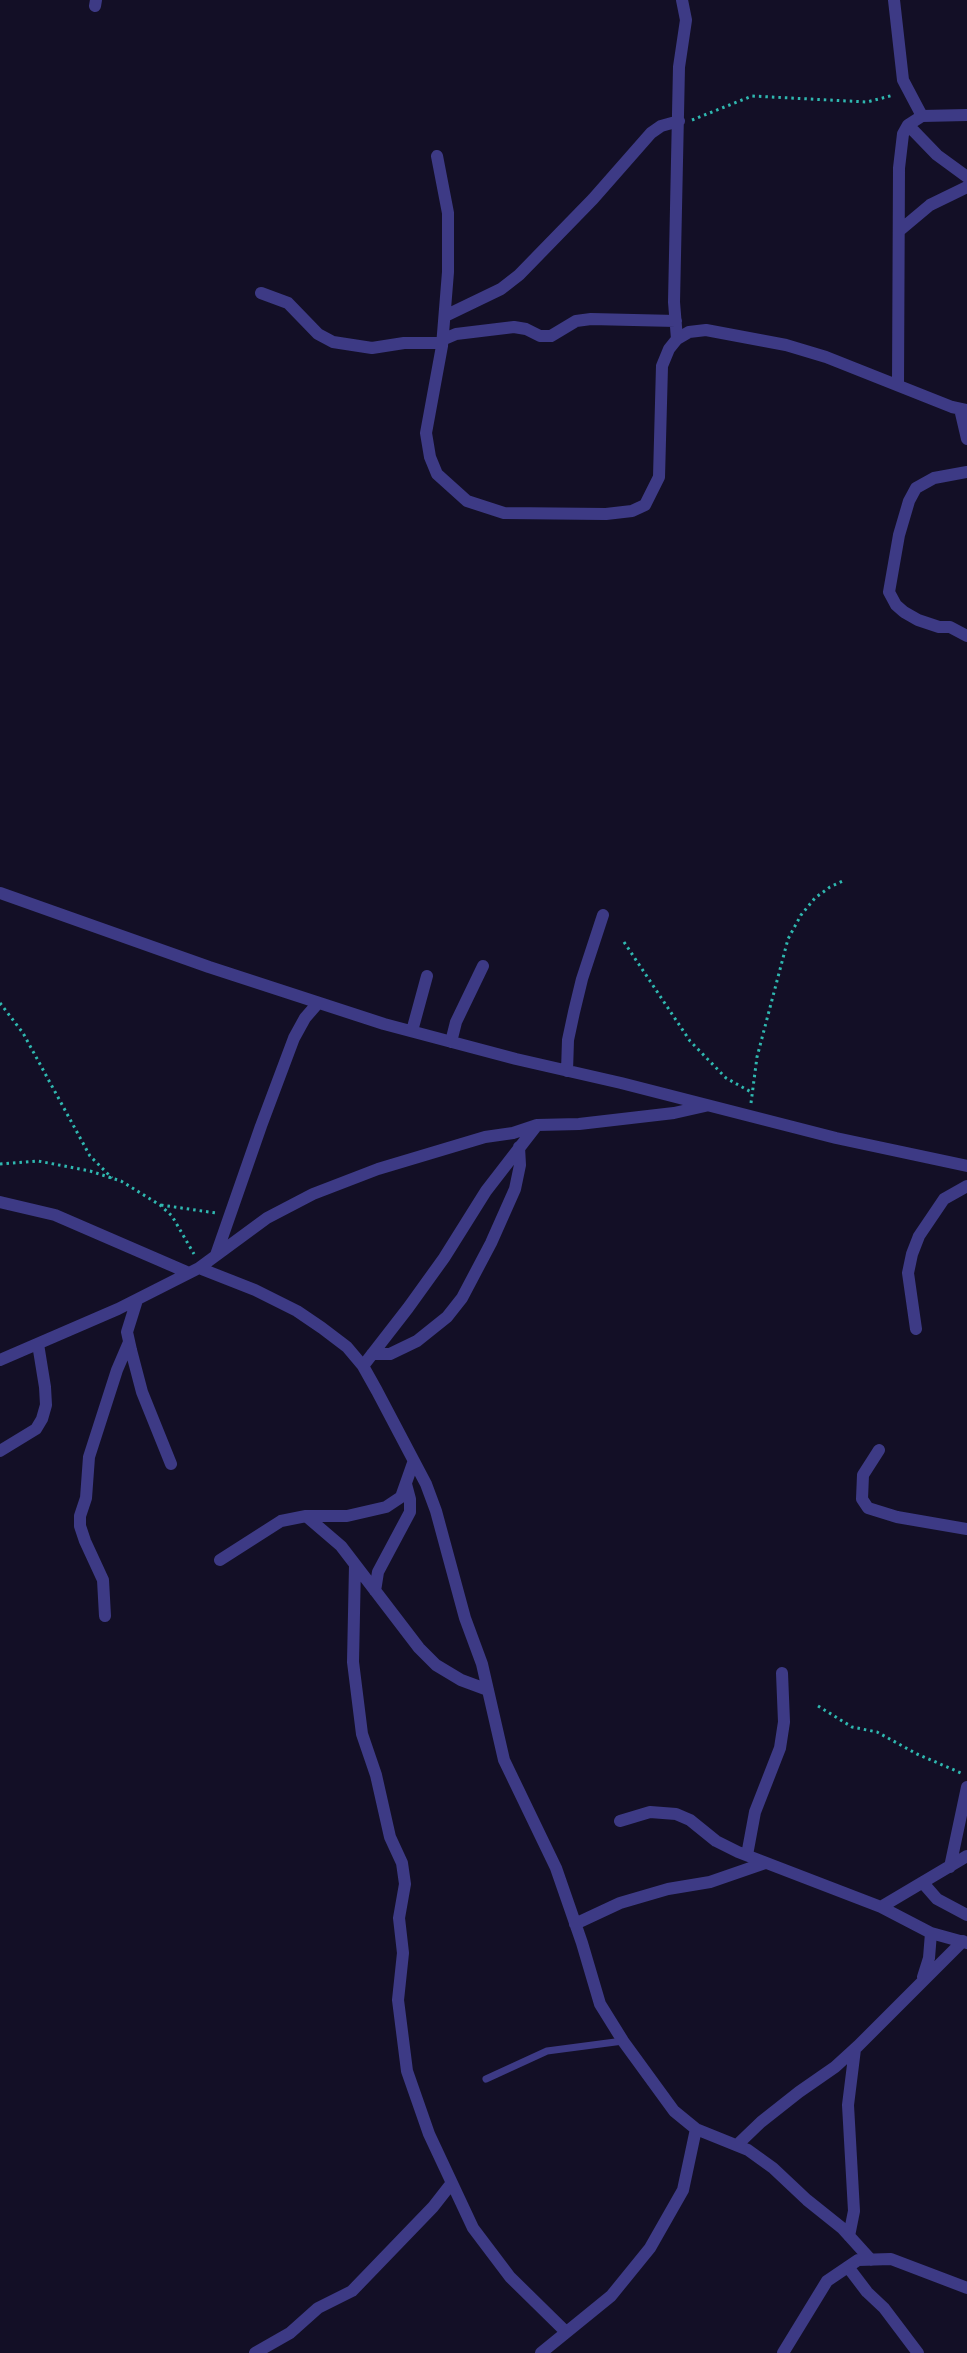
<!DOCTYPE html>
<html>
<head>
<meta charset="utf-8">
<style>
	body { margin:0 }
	canvas { display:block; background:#130f26 }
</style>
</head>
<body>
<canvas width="967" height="2353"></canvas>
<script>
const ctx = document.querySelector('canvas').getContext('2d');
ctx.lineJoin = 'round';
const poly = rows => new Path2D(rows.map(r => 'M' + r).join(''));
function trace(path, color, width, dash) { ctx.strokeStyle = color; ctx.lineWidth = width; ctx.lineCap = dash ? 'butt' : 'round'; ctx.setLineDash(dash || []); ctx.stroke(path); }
trace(poly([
	[692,120,752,96,867,102,894,95],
	[624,942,690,1041,726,1078,751,1092],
	[0,1003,23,1033,90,1156,112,1178],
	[751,1103,757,1057,788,939,801,915,815,898,830,887,845,880],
	[0,1164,38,1161,90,1171,121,1181,160,1205,172,1216,194,1254],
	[161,1205,216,1213],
	[818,1706,852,1727,877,1732,917,1754,961,1773]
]), '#2fb8b0', 3, [2.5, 4]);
trace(poly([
	[486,2079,547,2051,623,2041]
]), '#3d3a85', 7);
trace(poly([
	[894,0,903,80,922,116],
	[95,6,96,0],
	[908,125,937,155,967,177],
	[437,156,448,213,448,272,442,346,426,433,430,457,437,474,467,501,504,513,606,514,632,511,645,505,659,477,662,366,669,349,677,339,689,332,706,330,786,345,826,357,952,407,967,410],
	[899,231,930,205,967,187],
	[261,293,288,303,318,334,333,342,372,348,404,343,442,343],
	[445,316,501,289,519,275,593,199,651,133,661,126,679,121],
	[677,339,674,302,679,67,686,20,682,0],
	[442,340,456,334,514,327,526,329,540,336,551,336,576,321,591,319,676,321],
	[898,385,899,168,903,134,908,125,922,116,967,115],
	[960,409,967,439],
	[967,472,934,478,916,488,909,501,899,535,889,592,896,605,904,612,918,620,939,627,950,627,967,636],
	[0,893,209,967,384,1024,516,1059,621,1083,836,1138,967,1166],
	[412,1031,427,976],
	[451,1042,456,1022,483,966],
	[567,1071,568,1040,574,1012,582,979,603,915],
	[0,1202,55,1215,189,1273],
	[216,1255,261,1126,294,1038,305,1018,318,1003],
	[199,1268,255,1290,297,1311,322,1328,347,1347,363,1366,377,1391,426,1484,436,1511,465,1618,482,1664,504,1760,556,1868,582,1943,600,2004,623,2041,674,2111,696,2129,748,2150,773,2168,807,2200,842,2228,871,2260],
	[137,1300,127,1332,131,1350,142,1392,171,1464],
	[916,1329,908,1273,912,1254,919,1236,944,1199,967,1186],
	[372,1354,390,1354,417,1341,447,1317,462,1298,491,1243,515,1189,520,1165,519,1147],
	[0,1360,118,1309,199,1268,267,1218,313,1194,378,1169,485,1137,513,1133,537,1125,579,1124,674,1113,705,1106],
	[363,1366,408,1308,444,1258,486,1191,537,1125],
	[879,1450,863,1475,862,1499,868,1508,897,1517,967,1529],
	[0,1451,36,1429,42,1419,46,1405,45,1387,38,1344],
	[306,1516,341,1546,419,1648,436,1665,461,1680,488,1690],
	[220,1560,281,1521,306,1516,347,1516,386,1507,401,1497,413,1463],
	[355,1565,353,1662,362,1734,376,1775,390,1837,402,1863,405,1884,399,1918,403,1953,398,2000,407,2071,429,2134,473,2228,510,2277,566,2332],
	[375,1591,378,1572,410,1512,410,1499,406,1484],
	[105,1616,103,1580,85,1541,80,1526,80,1516,86,1498,89,1457,117,1370,129,1342],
	[620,1821,650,1812,676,1814,690,1820,716,1841,738,1852,881,1907,931,1933,967,1943],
	[747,1855,755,1812,780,1748,784,1722,782,1673],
	[950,1867,967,1787],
	[923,1883,937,1899,967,1915],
	[881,1907,967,1856],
	[575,1924,620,1903,668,1889,710,1882,765,1863],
	[923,1977,929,1958,931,1933],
	[737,2145,761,2122,799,2092,835,2067,858,2046,963,1941],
	[849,2236,854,2211,848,2105,855,2049],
	[848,2267,867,2292,884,2308,918,2353],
	[255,2353,290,2333,318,2308,352,2291,433,2207,451,2184],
	[541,2353,611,2296,650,2248,683,2190,696,2129],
	[783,2353,827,2281,858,2260,891,2259,967,2288]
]), '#3d3a85', 12);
</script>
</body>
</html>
